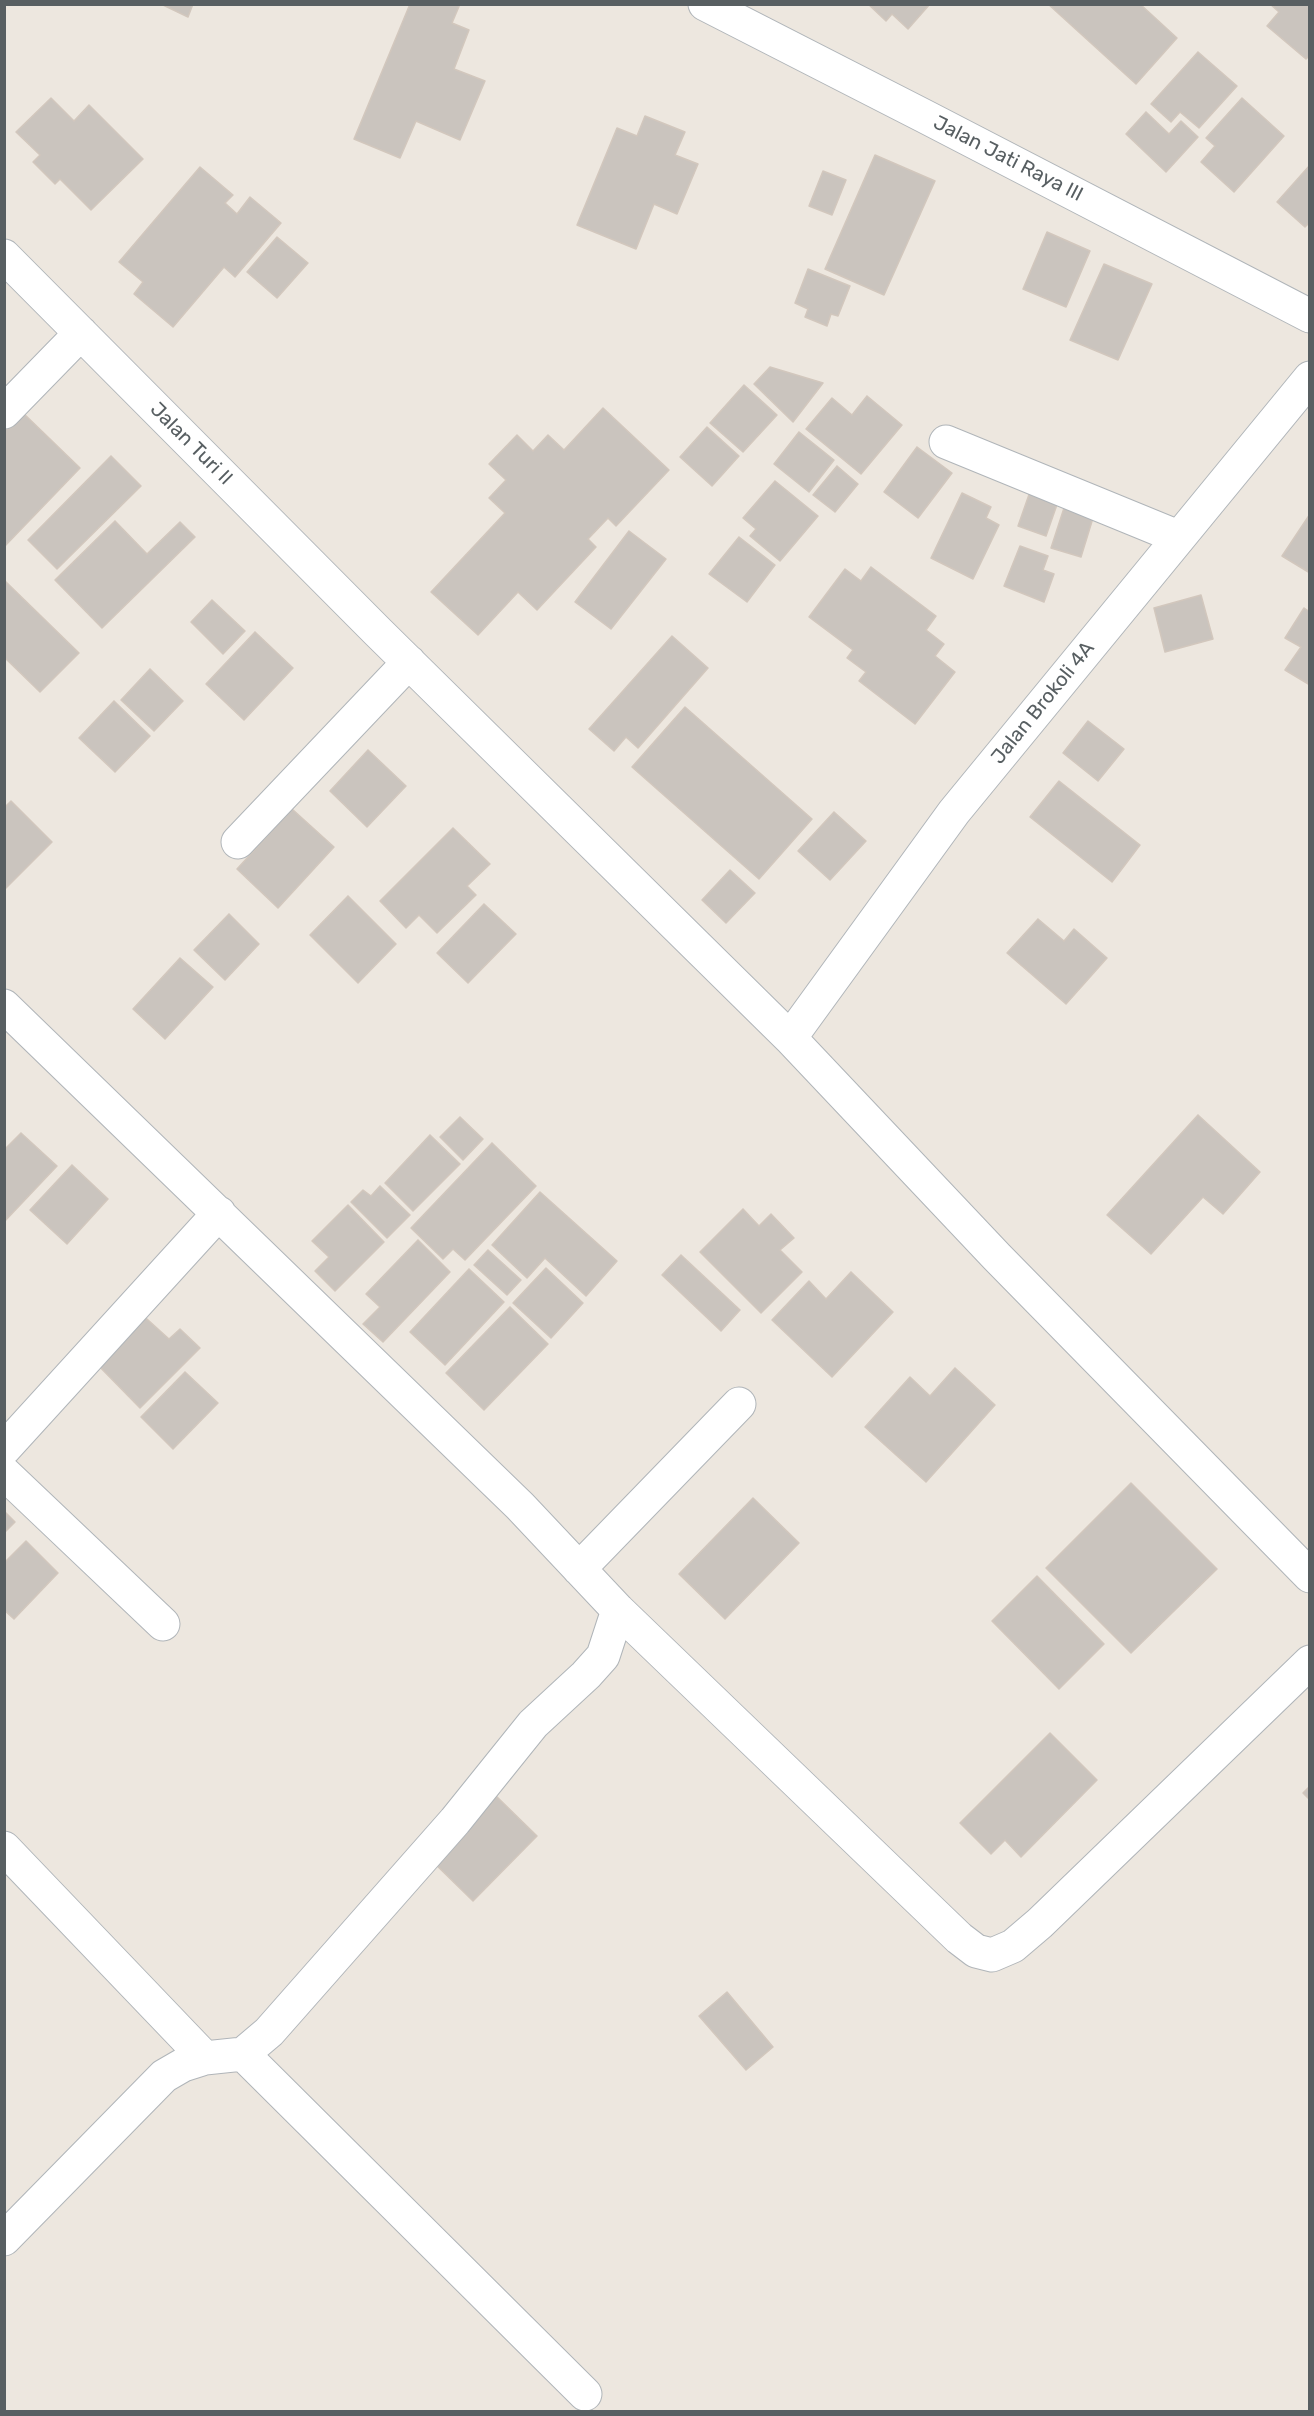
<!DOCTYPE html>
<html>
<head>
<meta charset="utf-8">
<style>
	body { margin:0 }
	#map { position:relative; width:1314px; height:2416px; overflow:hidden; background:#ede7df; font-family:Rubik,sans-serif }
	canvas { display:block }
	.frame { position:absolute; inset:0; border:6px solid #585f62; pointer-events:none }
</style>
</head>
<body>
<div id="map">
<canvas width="1314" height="2416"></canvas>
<div class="frame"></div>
</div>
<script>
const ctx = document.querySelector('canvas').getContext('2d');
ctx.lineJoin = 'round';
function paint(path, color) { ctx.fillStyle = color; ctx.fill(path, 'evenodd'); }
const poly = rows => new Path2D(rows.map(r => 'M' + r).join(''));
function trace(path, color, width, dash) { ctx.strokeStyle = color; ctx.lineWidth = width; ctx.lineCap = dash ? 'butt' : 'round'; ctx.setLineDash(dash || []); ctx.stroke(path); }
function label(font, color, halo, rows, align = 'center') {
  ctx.font = font + ' Rubik,sans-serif'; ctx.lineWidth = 6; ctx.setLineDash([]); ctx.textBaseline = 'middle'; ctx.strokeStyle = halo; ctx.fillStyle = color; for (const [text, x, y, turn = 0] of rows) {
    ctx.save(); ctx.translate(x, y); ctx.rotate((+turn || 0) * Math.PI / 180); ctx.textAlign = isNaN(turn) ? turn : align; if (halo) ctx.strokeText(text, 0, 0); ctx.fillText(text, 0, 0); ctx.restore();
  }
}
const building = poly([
	[161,4,193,4,188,17,161,4],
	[410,4,460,4,452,23,469,30,454,69,485,81,460,140,416,121,400,158,354,139,410,4],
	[868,4,930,4,908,29,892,14,886,21,868,4],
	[1048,4,1140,4,1177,38,1136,84,1048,4],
	[1270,4,1310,4,1310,55,1306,59,1267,26,1279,12,1270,4],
	[1198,52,1237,86,1199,128,1180,112,1171,122,1151,104,1198,52],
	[51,98,74,121,89,105,143,159,91,210,60,179,55,184,33,162,40,155,16,132,51,98],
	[1242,98,1284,136,1234,192,1201,162,1215,146,1206,138,1242,98],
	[1146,112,1169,134,1181,121,1198,137,1166,172,1126,134,1146,112],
	[645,116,685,132,675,155,698,164,677,214,654,204,636,249,577,225,617,128,637,136,645,116],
	[875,155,935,181,884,295,825,269,875,155],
	[1310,165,1310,222,1305,227,1277,202,1310,165],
	[200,167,233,195,225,203,237,214,250,197,281,223,235,277,224,267,173,327,134,294,143,282,119,262,200,167],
	[823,171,846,180,832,215,809,206,823,171],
	[1047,232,1090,251,1066,307,1023,289,1047,232],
	[277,237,308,263,277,298,247,272,277,237],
	[1104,264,1152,284,1118,360,1070,340,1104,264],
	[808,269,850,286,838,316,831,314,827,326,805,317,808,309,795,303,808,269],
	[770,367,823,383,793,422,754,384,770,367],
	[744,385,777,415,743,452,710,423,744,385],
	[867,396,902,425,861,474,806,429,832,398,852,415,867,396],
	[603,408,669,470,616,526,608,518,588,539,596,547,537,610,518,592,478,635,431,592,505,513,489,498,506,480,489,464,517,435,533,451,548,435,564,450,603,408],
	[20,410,80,468,4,547,4,426,20,410],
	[707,427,739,456,712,486,680,457,707,427],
	[799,432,834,460,809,492,774,464,799,432],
	[917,447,952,473,918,518,884,492,917,447],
	[111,456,141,486,57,569,28,540,111,456],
	[837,466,858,484,835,512,813,495,837,466],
	[775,481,818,516,780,561,750,536,756,529,743,518,775,481],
	[1032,486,1060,496,1046,536,1018,526,1032,486],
	[962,493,991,507,986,518,999,525,973,579,931,558,962,493],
	[1064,508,1093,518,1081,557,1051,548,1064,508],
	[1310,514,1310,573,1282,556,1310,514],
	[115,521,147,554,180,522,195,537,102,628,55,580,115,521],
	[629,531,666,559,611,629,575,602,629,531],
	[739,537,775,565,747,602,709,574,739,537],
	[1020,546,1048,556,1043,570,1054,574,1044,602,1004,586,1020,546],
	[871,567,936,616,926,630,944,644,935,656,955,672,915,724,859,681,866,672,847,658,853,650,809,617,845,569,861,581,871,567],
	[4,580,79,653,40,692,4,657,4,580],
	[1201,595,1213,639,1165,652,1154,608,1201,595],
	[212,600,245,631,223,654,191,622,212,600],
	[1304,608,1310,612,1310,685,1285,670,1301,647,1285,638,1304,608],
	[255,632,293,668,244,720,206,684,255,632],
	[672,636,708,668,638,748,626,737,614,751,589,729,672,636],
	[150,669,183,701,154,731,121,700,150,669],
	[114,701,150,736,115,772,79,738,114,701],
	[685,707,812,819,759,879,632,767,685,707],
	[1088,721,1124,749,1098,781,1063,753,1088,721],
	[368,750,406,786,367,827,330,791,368,750],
	[1059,781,1140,845,1112,882,1030,817,1059,781],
	[11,801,52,842,4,890,4,808,11,801],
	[292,809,334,847,278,908,237,869,292,809],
	[834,812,866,841,830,880,798,851,834,812],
	[453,828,490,864,467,886,476,895,437,933,419,915,406,928,380,901,453,828],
	[730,870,755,893,726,923,702,900,730,870],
	[348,896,396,944,358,983,310,935,348,896],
	[484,904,516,934,468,983,437,953,484,904],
	[229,914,259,944,225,980,194,950,229,914],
	[1038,919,1064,941,1074,929,1107,958,1066,1004,1007,953,1038,919],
	[180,958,213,987,165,1039,133,1009,180,958],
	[1198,1115,1260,1172,1223,1214,1203,1197,1151,1254,1107,1215,1198,1115],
	[460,1117,483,1139,463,1160,440,1137,460,1117],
	[21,1133,57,1166,4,1222,4,1150,21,1133],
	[430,1135,460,1164,413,1211,385,1183,430,1135],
	[492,1143,536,1186,465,1260,453,1249,443,1259,411,1228,492,1143],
	[72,1165,108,1199,67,1244,30,1210,72,1165],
	[380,1186,410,1215,387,1238,351,1202,363,1190,371,1196,380,1186],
	[540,1192,617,1261,586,1296,545,1258,527,1278,492,1245,540,1192],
	[348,1205,384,1242,335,1291,315,1271,329,1257,312,1241,348,1205],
	[743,1209,759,1226,771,1214,794,1238,780,1250,802,1272,761,1313,700,1252,743,1209],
	[418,1240,450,1272,383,1342,363,1324,380,1307,366,1294,418,1240],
	[488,1250,521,1280,507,1295,474,1265,488,1250],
	[681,1255,740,1310,721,1331,662,1275,681,1255],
	[546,1268,583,1303,551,1338,513,1303,546,1268],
	[469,1269,504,1302,445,1365,410,1332,469,1269],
	[851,1272,893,1312,832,1377,772,1320,809,1281,826,1299,851,1272],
	[510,1307,548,1344,484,1410,446,1373,510,1307],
	[137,1310,169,1339,180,1329,200,1348,140,1408,91,1358,137,1310],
	[955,1368,995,1405,926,1482,865,1427,910,1377,930,1396,955,1368],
	[185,1372,218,1403,173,1449,141,1417,185,1372],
	[1131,1483,1217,1569,1131,1653,1046,1568,1131,1483],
	[753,1498,799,1543,725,1619,679,1574,753,1498],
	[4,1511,15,1522,4,1533,4,1511],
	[26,1541,58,1573,14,1619,4,1610,4,1563,26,1541],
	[1037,1576,1104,1644,1059,1689,992,1621,1037,1576],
	[1050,1733,1097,1780,1021,1857,1005,1840,991,1854,960,1823,1050,1733],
	[1310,1786,1310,1800,1303,1793,1310,1786],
	[493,1793,537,1836,473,1901,429,1858,493,1793],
	[727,1992,773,2047,746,2070,699,2016,727,1992]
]);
paint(building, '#cac4be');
trace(building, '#d2c7bd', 1.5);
const minor = poly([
	[705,4,926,117,1310,316],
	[4,256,378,632,790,1038,997,1257,1310,1576],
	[4,412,81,333],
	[946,442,1178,537],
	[238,842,409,662],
	[4,1006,520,1506,618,1610,959,1938,976,1951,992,1955,1013,1946,1040,1923,1310,1662],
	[790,1038,954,812,1310,378],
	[4,1449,219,1213],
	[4,1473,163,1624],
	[579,1569,739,1404],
	[4,1848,205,2058],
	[243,2054,585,2394],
	[4,2239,164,2076,183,2065,205,2058,243,2054,269,2032,455,1821,533,1724,586,1675,603,1656,618,1610]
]);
trace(minor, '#b0b5b9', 35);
trace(minor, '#fff', 33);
label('20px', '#585f62', '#fff', [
	["Jalan Jati Raya III",1008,159,27],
	["Jalan Turi II",191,444,45],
	["Jalan Brokoli 4A",1043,703,-51]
]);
</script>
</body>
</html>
